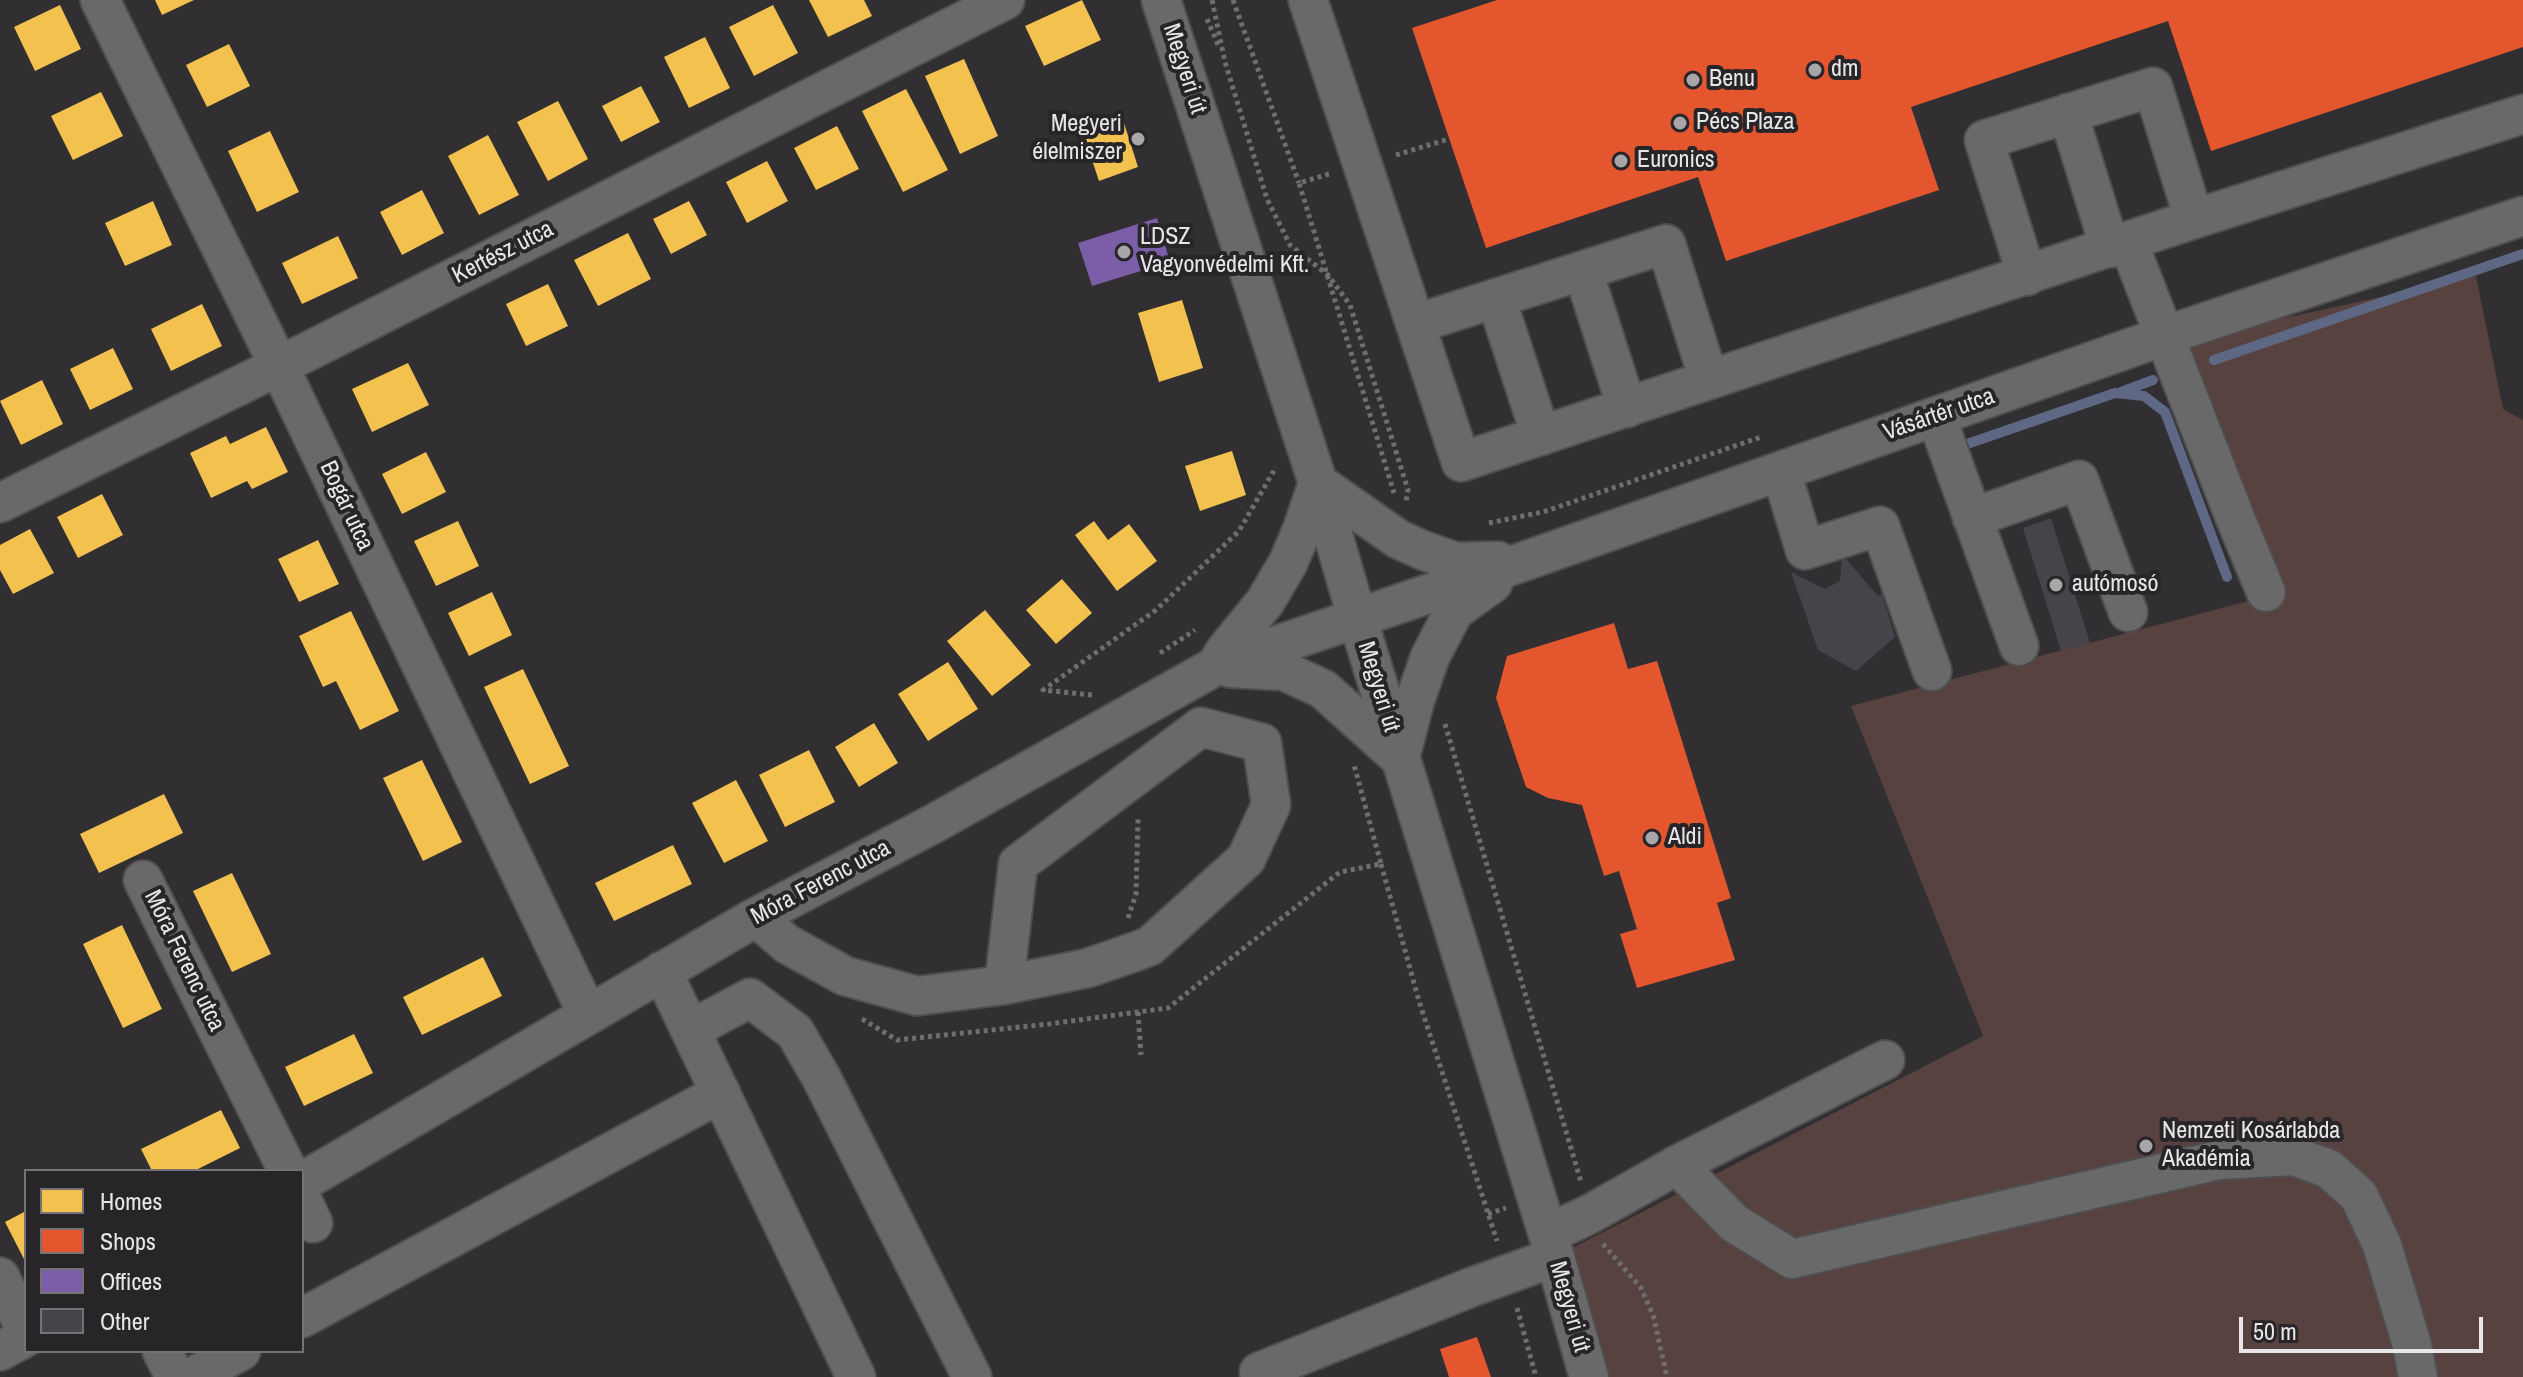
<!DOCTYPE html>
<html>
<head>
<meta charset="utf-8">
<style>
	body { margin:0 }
	#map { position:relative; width:2523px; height:1377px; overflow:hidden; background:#312f31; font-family:"Archivo Narrow",sans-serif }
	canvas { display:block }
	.legend { position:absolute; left:24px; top:1169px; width:280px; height:184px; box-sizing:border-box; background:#282528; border:2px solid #757275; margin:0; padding:10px 14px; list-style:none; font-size:24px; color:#e8e6e8 }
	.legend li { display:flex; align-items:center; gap:16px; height:40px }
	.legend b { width:40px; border:2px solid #757275 }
	.scale { position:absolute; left:2239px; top:1317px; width:244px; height:36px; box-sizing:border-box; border:4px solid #e8e6e8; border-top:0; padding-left:10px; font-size:24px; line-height:28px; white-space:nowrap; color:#e8e6e8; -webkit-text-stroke:6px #282528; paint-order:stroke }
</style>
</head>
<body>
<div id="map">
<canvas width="2523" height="1377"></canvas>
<ul class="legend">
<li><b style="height:22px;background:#f2c14e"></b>Homes</li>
<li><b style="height:22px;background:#e4572e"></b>Shops</li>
<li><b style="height:22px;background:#7b5ea7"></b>Offices</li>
<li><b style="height:22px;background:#46434a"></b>Other</li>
</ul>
<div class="scale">50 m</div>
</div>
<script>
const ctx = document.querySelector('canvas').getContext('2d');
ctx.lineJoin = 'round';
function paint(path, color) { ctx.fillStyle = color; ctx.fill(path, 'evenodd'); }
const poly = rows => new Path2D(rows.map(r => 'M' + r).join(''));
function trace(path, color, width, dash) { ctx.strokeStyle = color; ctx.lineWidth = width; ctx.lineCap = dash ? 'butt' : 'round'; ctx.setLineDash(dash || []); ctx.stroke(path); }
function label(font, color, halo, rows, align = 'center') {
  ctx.font = font + ' "Archivo Narrow",sans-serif'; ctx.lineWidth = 8; ctx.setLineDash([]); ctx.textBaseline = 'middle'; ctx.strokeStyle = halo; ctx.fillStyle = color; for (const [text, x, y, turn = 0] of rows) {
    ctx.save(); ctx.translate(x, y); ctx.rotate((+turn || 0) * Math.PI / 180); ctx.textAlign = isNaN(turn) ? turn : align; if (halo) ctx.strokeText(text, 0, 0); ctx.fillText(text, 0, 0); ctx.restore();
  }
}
paint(poly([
	[2476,276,2503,409,2523,420,2523,1377,1589,1377,1555,1257,1983,1036,1851,706,2252,600,2148,348]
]), '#584240');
paint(poly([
	[155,0,194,0,162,15],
	[809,0,864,0,872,16,828,37],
	[1082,0,1101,40,1044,66,1025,26],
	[60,5,81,49,35,71,14,27],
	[773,5,798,53,754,76,729,27],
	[705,37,730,88,689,108,664,57],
	[229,44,250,86,207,107,186,65],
	[964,59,998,136,960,154,925,76],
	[641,86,660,122,621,142,602,106],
	[906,89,948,170,903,192,862,111],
	[101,92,123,136,73,160,51,116],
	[558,101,588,159,548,181,517,122],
	[1124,123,1138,167,1099,181,1084,136],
	[837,126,859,169,816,190,794,148],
	[270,131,299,192,257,212,228,151],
	[488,135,519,195,479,215,448,156],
	[767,161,788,201,747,223,726,182],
	[422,190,444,233,402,255,380,212],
	[153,201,172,245,125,266,105,223],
	[689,201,707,235,671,254,653,219],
	[628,233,651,279,598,306,574,260],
	[338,236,358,278,302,304,282,263],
	[548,284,568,326,526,346,506,304],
	[1182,300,1203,368,1159,382,1138,313],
	[202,304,222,346,171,371,151,329],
	[113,348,133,389,90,410,70,369],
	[408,363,429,405,372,432,352,389],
	[42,380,63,424,21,445,0,401],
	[266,427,288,472,252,489,247,481,211,498,190,453,226,436,230,444],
	[1232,451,1246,495,1200,511,1185,466],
	[426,452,446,492,402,514,382,474],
	[102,494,123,535,78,558,57,517],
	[458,521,479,566,436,586,414,541],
	[1094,521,1108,540,1129,524,1157,561,1117,591,1075,535],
	[30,529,54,573,13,594,0,570,0,545],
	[318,540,339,584,299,602,278,559],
	[1062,579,1092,613,1056,644,1026,610],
	[492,592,512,635,469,656,448,613],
	[985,610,1031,665,992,696,947,641],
	[351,611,399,711,360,730,336,681,323,687,299,636],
	[948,662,978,709,928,741,898,694],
	[523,669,569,766,530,784,484,687],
	[874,723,898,763,859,787,835,747],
	[809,750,835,802,785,827,759,775],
	[422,760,462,842,423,861,383,778],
	[736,780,768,841,724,863,692,803],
	[164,794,183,833,99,873,80,834],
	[673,845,692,884,614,921,595,883],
	[232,873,271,954,232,972,193,891],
	[122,925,162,1009,123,1028,83,944],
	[483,957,502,996,422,1035,403,997],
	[354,1034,373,1073,304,1106,285,1067],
	[221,1110,240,1148,194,1171,152,1171,141,1149],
	[26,1211,26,1263,5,1222]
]), '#f2c14e');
paint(poly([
	[1497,0,2523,0,2523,47,2211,151,2168,21,1911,107,1939,190,1726,261,1698,177,1486,248,1412,28],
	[1614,623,1628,669,1657,661,1731,898,1717,903,1735,960,1637,988,1620,934,1637,929,1619,871,1604,876,1582,805,1548,798,1526,787,1496,698,1507,656],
	[1477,1337,1491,1377,1449,1377,1440,1349]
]), '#e4572e');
paint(poly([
	[1157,218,1170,262,1092,286,1078,243]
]), '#7b5ea7');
trace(poly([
	[2214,360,2523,254],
	[2121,392,2153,380],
	[1970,443,2115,393,2144,396,2165,412,2227,577]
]), '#5e6784', 10);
paint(poly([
	[2051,518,2090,643,2061,651,2023,528],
	[1842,554,1878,596,1882,594,1895,637,1856,671,1818,650,1791,572,1825,589,1840,581]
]), '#46434a');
const minor = poly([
	[100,0,279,366,588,1015],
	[1161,0,1318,483,1357,617,1555,1257,1589,1377],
	[1308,0,1461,462,2194,219,2523,114],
	[2068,113,2110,248],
	[2128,242,2234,515,2266,592],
	[1583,271,1627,408],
	[2027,276,1984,140,2153,87,2194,219],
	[1496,298,1541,436],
	[1415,324,1666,244,1709,380],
	[1936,416,2019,646],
	[1781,471,1805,550,1880,526,1932,671],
	[1318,483,1398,539,1422,550,1456,562,1498,561],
	[0,503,279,366,1005,0],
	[1972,518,2079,480,2128,612],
	[1216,666,1225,651,1265,602,1288,563,1302,530,1318,483],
	[1230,668,1284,671,1323,689,1400,758,1415,700,1430,657,1454,611,1493,583],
	[143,880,288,1171],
	[756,917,787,944,845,976,917,996,1004,985,1088,968,1137,951,1150,946,1246,859,1271,805,1262,743,1201,727,1018,864,1004,985],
	[662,971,856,1377],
	[690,1030,750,998,795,1032,821,1077,972,1377],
	[1677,1165,1734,1223,1792,1259,2219,1160,2294,1156,2329,1169,2359,1196,2382,1245,2412,1345,2418,1377],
	[302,1182,756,917,933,824,1216,666,1525,561,2164,336,2523,216],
	[302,1200,313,1223],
	[1548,1234,1590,1214,1677,1165,1885,1060],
	[0,1277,26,1330],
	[302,1318,721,1093],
	[0,1351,26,1337],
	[162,1351,175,1377],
	[192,1377,241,1351],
	[1261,1377,1259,1372,1472,1287,1555,1257]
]);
trace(minor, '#4f4d4f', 42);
trace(poly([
	[1212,0,1225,62,1267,199,1290,245,1328,275,1350,305,1408,490,1406,501],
	[1233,0,1299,183],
	[1207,19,1219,47],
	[1396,155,1449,139],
	[1329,174,1299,183,1394,493],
	[1489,523,1543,512,1761,437],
	[1160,653,1195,630],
	[1092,695,1043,690,1156,610,1239,531,1276,467],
	[1445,724,1581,1182],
	[1381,864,1419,1001,1497,1241],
	[1128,918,1136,894,1138,817],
	[1138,1012,1141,1055],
	[862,1019,897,1040,1049,1024,1168,1008,1340,872,1381,864,1354,765],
	[1488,1214,1506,1208],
	[1603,1244,1641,1288,1653,1315,1667,1377],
	[1517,1308,1536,1377]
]), '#6f6d6f', 5, [4, 4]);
trace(minor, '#6a696a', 38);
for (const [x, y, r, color] of [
	[1815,70,8,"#a8a6a8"],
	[1693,80,8,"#a8a6a8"],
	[1680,123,8,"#a8a6a8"],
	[1138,139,8,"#a8a6a8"],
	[1621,161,8,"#a8a6a8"],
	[1124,252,8,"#a8a6a8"],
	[2056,585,8,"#a8a6a8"],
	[1652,838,8,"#a8a6a8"],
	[2146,1146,8,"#a8a6a8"]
]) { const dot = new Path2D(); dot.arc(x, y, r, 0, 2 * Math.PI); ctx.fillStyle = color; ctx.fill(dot); trace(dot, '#282528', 3); }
label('24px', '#e8e6e8', '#282528', [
	["Megyeri út",1184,69,72],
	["Kertész utca",503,253,-27],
	["Vásártér utca",1939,415,-19],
	["Bogár utca",346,506,65],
	["Megyeri út",1378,687,73],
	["Móra Ferenc utca",821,883,-28],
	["Móra Ferenc utca",184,961,64],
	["Megyeri út",1569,1307,74]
]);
label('24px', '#e8e6e8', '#282528', [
	["dm",1831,70],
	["Benu",1709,80],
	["Pécs Plaza",1696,123],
	["Megyeri",1122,125,"right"],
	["élelmiszer",1122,153,"right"],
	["Euronics",1637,161],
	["LDSZ",1140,238],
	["Vagyonvédelmi Kft.",1140,266],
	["autómosó",2072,585],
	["Aldi",1668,838],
	["Nemzeti Kosárlabda",2162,1132],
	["Akadémia",2162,1160]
], 'left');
</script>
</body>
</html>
